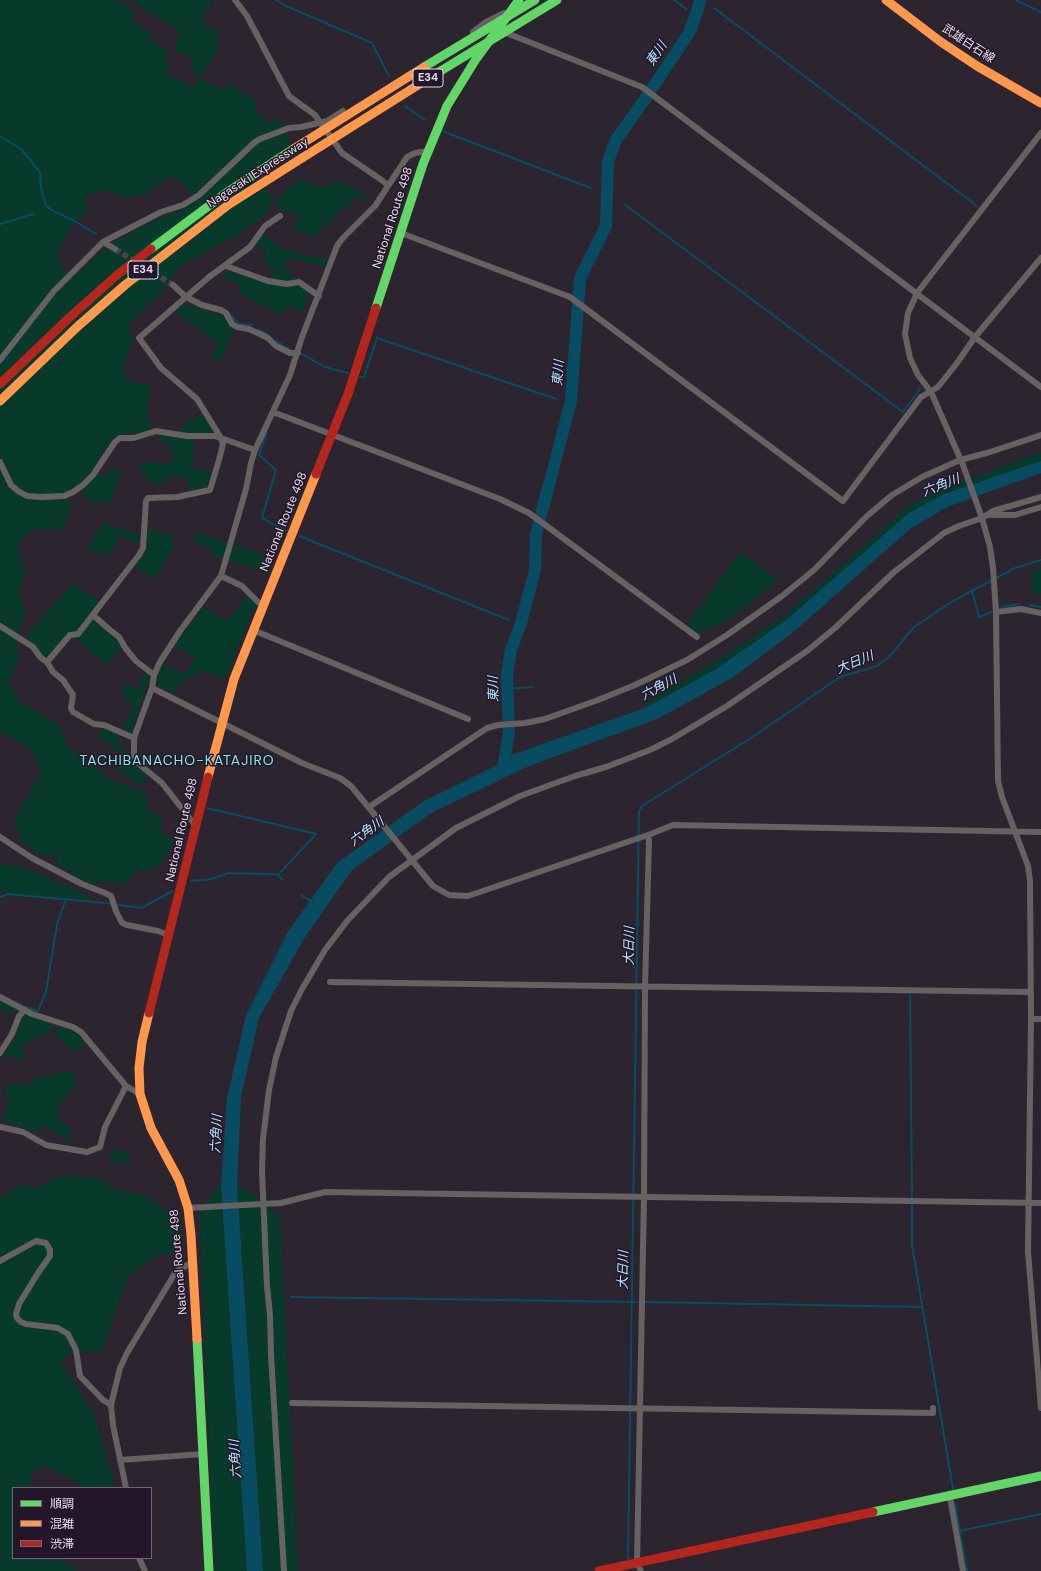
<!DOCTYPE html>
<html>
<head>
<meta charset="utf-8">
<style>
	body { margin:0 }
	#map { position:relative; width:1041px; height:1571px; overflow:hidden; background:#2c252f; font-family:"DM Sans","Noto Sans JP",sans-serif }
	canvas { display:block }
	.legend { position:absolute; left:12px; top:1487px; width:140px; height:72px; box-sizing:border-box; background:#24162a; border:1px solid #716576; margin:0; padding:5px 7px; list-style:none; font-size:12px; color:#e4dbe8 }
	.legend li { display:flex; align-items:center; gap:8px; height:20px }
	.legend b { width:20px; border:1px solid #716576 }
</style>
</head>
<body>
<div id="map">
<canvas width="1041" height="1571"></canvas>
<ul class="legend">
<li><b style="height:5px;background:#63d668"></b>順調</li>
<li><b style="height:5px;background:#ff974d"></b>混雑</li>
<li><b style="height:5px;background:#b3261e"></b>渋滞</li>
</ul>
</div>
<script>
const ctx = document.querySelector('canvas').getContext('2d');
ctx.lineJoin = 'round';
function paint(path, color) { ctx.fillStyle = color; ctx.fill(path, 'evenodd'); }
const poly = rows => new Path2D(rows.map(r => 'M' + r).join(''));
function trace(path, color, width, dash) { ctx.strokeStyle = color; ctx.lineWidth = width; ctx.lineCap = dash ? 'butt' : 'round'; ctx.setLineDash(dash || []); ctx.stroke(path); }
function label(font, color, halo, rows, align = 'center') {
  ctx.font = font + ' "DM Sans","Noto Sans JP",sans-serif'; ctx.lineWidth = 3; ctx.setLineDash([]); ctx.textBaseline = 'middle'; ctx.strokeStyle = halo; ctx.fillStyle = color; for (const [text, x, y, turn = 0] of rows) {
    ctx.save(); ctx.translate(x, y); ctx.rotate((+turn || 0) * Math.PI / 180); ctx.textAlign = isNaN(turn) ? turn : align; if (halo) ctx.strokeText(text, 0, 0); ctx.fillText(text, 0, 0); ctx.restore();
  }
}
paint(poly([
	[0,0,117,0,135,12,132,22,150,33,150,40,166,49,169,77,182,80,193,89,200,78,191,70,193,58,175,52,179,31,131,0,209,0,211,8,204,10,203,26,218,30,217,52,200,78,222,90,229,84,257,101,256,112,269,123,279,120,284,126,284,136,290,137,289,144,251,173,272,197,267,212,242,232,179,267,161,293,128,325,133,341,123,369,127,381,151,385,147,407,151,429,136,433,120,434,110,441,91,473,82,482,68,490,70,507,65,525,59,531,37,528,26,533,18,547,25,573,19,592,25,614,15,643,19,659,8,683,21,702,60,726,66,744,111,780,146,793,146,808,161,818,161,833,175,840,165,859,150,871,135,870,126,884,101,881,96,885,77,878,71,871,56,864,57,855,44,857,23,843,14,821,41,772,31,749,0,731],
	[168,177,178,179,193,197,188,207,152,221,106,247,72,278,61,267,58,250,76,220,88,212,85,197,103,189,124,198,145,195],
	[300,179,320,187,341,181,367,196,364,201,355,197,314,237,293,229,299,215,280,210,274,202],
	[263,234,281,248,296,253,327,259,326,266,287,258,285,269,309,292,303,312,288,306,281,315,238,293,241,287,221,275,227,271,269,284,273,268,266,266,264,249,253,245],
	[183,304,223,315,234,330,220,362,211,358,218,343,175,312],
	[203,414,214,433,194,435,192,468,211,471,207,487,189,490,188,477,165,476,164,483,147,483,147,474,139,471,140,463,172,463,170,443,161,442,161,430,178,433,186,422],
	[1041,452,1041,461,944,494,909,513,785,621,716,669,645,708,645,703,705,668,783,617,910,505,942,489],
	[113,468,122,472,111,502,94,503,80,492,97,474,105,475],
	[102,523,139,534,139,543,120,537,109,555,87,549],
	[147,529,173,535,173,548,154,579,134,566,146,552],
	[197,532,274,559,269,573,212,555,212,549,195,543],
	[740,552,778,580,733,617,697,634,686,626],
	[1041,567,1041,594,1032,593,1031,570],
	[72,584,100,601,90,615,122,646,108,666,68,633,47,659,26,636],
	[247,596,256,603,226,679,198,670,195,678,187,677,174,693,162,688,155,680,163,664,185,674,195,658,175,645,204,607,228,621],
	[145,672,150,676,131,733,122,728,133,708,122,696,126,684,137,689],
	[102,727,120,734,119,749,132,754,137,768,149,776,140,786,115,768,119,753,98,735],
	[0,863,31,870,91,897,86,902,9,894,0,890],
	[0,1000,15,1008,12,1013,0,1010],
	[25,1014,54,1023,49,1031,21,1046,25,1060,3,1055,16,1036],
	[58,1026,77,1033,87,1044,75,1051,55,1036],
	[74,1071,76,1084,60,1104,58,1120,70,1128,70,1141,43,1125,38,1132,3,1121,9,1098,5,1096,8,1083,31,1085,33,1078],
	[112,1149,131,1154,128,1164,109,1161],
	[62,1175,105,1180,111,1189,143,1194,178,1219,183,1240,174,1254,157,1255,128,1276,101,1353,70,1352,61,1363,94,1413,115,1488,86,1488,43,1465,32,1475,30,1488,13,1488,13,1558,61,1558,77,1571,0,1571,0,1199,17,1186,36,1188],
	[221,1186,247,1571,215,1571,201,1263,200,1213,216,1188],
	[237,1186,243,1187,280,1215,298,1571,263,1571]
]), '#073a2a');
paint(poly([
	[1041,461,1041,473,947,507,910,529,797,629,732,678,657,719,529,766,431,813,352,870,305,937,259,1018,241,1097,237,1186,263,1571,247,1571,221,1186,227,1098,246,1015,287,933,337,863,424,801,495,766,514,754,645,708,716,669,785,621,909,513,944,494]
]), '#084c61');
trace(poly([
	[276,0,286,6,372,43,389,76],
	[674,0,686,9],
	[1016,0,1041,12],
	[714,8,977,206],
	[405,106,425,120],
	[442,131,591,188],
	[0,136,21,149,40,172,41,188,46,206,55,212,73,220,96,234],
	[624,204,903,412,920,389],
	[0,224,33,214],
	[229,313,239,324,253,325],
	[259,329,268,335],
	[276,341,289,349],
	[302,354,325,367,348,373],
	[360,377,364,377,377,338,556,399],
	[267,431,259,455,276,470,262,518,285,531],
	[299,536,509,620],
	[972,591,979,617,992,612],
	[1030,605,1041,607],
	[1002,607,1019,604],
	[507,689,532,687],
	[207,808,316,834,278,875],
	[191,881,212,879,228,873,269,874,278,875,282,879],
	[301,895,312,902],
	[0,897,8,894,105,903,141,908,173,891],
	[910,994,912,1197],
	[26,1007,38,1011,46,992,57,924,66,899],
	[912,1205,912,1245,953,1489],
	[291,1297,638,1302],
	[646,1302,923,1307],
	[955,1503,967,1571],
	[960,1531,1041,1514],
	[628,1560,639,811,642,806,751,738,840,677,877,666,889,657,914,627,953,601,1015,568,1041,560]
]), '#084c61', 2);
trace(poly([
	[503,771,509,731,507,675,511,650,521,623,535,570,536,534,571,401,580,278,606,226,608,161,616,140,647,96,689,33,697,12,700,0]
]), '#084c61', 12);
trace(poly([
	[115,249,173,285]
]), '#48404b', 6, [6, 3]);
trace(poly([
	[235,0,247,16,289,96,315,115,342,153,383,181,388,186],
	[473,32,486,22,504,13],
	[504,32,642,87,1041,387],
	[1041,133,917,293,908,313,905,334,910,358,918,375,931,392,963,465,982,518,990,547,993,568,996,612,998,781,1002,797,1028,866,1030,881,1031,1019,1028,1252,1041,1408],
	[401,233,570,297,843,501,921,397,938,387,957,363,975,337,1041,258],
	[103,242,115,249],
	[226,266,268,281,287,284,299,282,319,296],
	[173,285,186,297,202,305,221,310,226,313,232,324,237,327,249,329,268,338,276,346,290,353,298,353],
	[0,360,54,291,103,242,161,212,183,205,199,195,255,142,260,139,289,128,301,127,327,121,343,111],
	[273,412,500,499,529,513,697,637],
	[0,462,11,485,18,491,27,496,41,497,64,496,73,492,83,485,93,475,115,442,120,438,134,438,156,431,187,436,215,436,255,450],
	[987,515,1015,515,1041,507],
	[221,576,242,586,258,602,263,605],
	[996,612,1021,609,1041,613],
	[93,615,110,630,119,637,126,649,136,661,154,675],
	[0,626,33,647,41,658,47,662,53,672,63,680,73,695,71,708,73,712,94,724,104,725,134,738],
	[253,630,468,719],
	[47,662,70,635,78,634,139,555,143,548,146,501,148,498,177,497,210,490,219,460,223,444,221,438,197,399,161,368,139,338,209,277,250,247,265,226,280,216],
	[152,688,302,763,340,778,351,786,433,886,449,895,468,896,648,835,673,825,1041,832],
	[369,807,487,728,498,725,525,723,545,719,598,700,635,685,687,660,727,635,782,596,814,570,867,516,892,495,922,477,960,460,987,453,1041,435],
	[195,825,162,783,140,765,134,757,134,738,152,688,154,675,160,662,180,631,221,576,246,489,251,463,255,450,290,375,302,337,337,246,342,239,375,206,407,157,415,153,427,151],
	[0,837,32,858,82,884,105,893,111,896,116,911,122,923,127,925,158,931,169,935],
	[330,982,1030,992],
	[0,997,32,1014,73,1027,81,1032,126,1086,140,1094],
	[1031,1019,1041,1019],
	[0,1053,12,1034,19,1016,25,1010],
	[0,1127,23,1132,46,1145,87,1152,100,1147,105,1127,126,1086],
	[188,1208,281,1203,325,1192,1041,1203],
	[0,1261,36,1241,46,1243,50,1250,50,1256,38,1273,19,1304,16,1314,17,1318,21,1322,26,1324,58,1328,68,1334,76,1350,80,1376,103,1400,111,1405],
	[292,1403,933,1413,933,1408],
	[120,1460,203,1454],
	[126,1488,113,1425,111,1405,120,1368,127,1353,175,1273,180,1269,193,1262],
	[950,1497,963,1571],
	[139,1558,145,1571],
	[284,1571,271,1355,270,1315,267,1286,262,1171,263,1139,269,1090,276,1057,291,1011,302,989,325,950,347,921,389,877,456,828,520,796,575,776,606,767,650,750,672,739,727,706,807,651,835,628,894,572,944,533,959,526,982,518,993,511,1041,497],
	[641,1571,637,1563,644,1197,645,987,649,841,648,835]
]), '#676262', 6);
trace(poly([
	[151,249,226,193,295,148],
	[376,308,423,164,447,106,476,59,519,0],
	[197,1339,209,1571],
	[873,1512,1041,1476]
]), '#63d668', 9);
trace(poly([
	[886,0,941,42,977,66,1041,103],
	[0,401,77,327,125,285,228,205,302,158],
	[208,777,234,679,316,474],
	[149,1013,142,1042,139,1068,140,1094,151,1128,179,1180,188,1208,191,1235,197,1339]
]), '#ff974d', 9);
trace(poly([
	[0,384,70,317,117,275,151,249],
	[316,474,348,394,376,308],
	[149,1013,208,777],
	[599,1571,873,1512]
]), '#b3261e', 9);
trace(poly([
	[424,67,535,0],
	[434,75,557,0]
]), '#63d668', 9);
trace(poly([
	[295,148,424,67],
	[302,158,434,75]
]), '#ff974d', 9);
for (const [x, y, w] of [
	[428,78,30],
	[143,270,30]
]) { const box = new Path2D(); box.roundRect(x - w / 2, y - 9, w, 18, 3); ctx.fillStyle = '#24162a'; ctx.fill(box); trace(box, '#e4dbe8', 1); }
label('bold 11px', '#e4dbe8', null, [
	["E34",428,78],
	["E34",143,270]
]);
label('12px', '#e4dbe8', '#24162a', [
	["武雄白石線",968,44,33],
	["Nagasaki Expressway",258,173,-33],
	["National Route 498",393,218,-72],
	["National Route 498",284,522,-68],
	["National Route 498",182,830,-77],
	["National Route 498",179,1262,-95]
]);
label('italic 13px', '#b2e7fd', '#24162a', [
	["東川",657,54,-56],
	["東川",559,373,-86],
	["六角川",941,486,-21],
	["大日川",855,663,-22],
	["六角川",659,688,-28],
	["東川",494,689,-91],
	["六角川",367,832,-36],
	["大日川",630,946,-89],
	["六角川",217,1134,-87],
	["大日川",624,1270,-89],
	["六角川",236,1459,-94]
]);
ctx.letterSpacing = '1px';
label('14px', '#81ebe1', '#24162a', [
	["TACHIBANACHO-KATAJIRO",177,761]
]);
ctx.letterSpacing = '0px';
</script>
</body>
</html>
